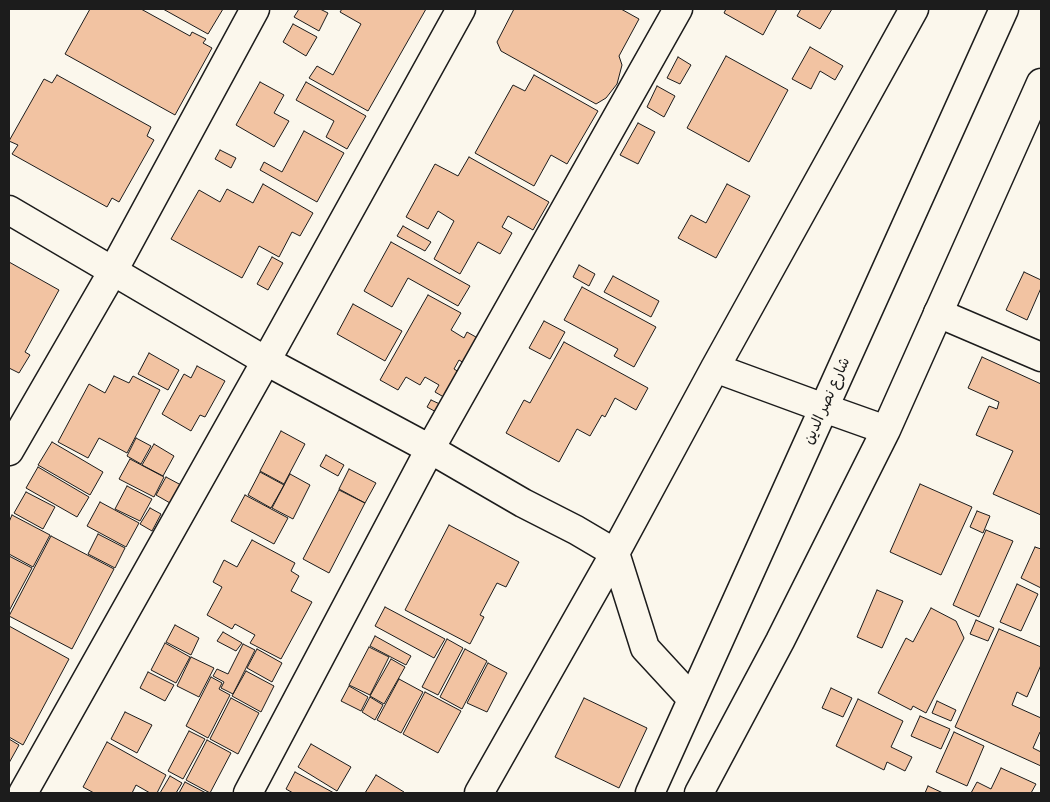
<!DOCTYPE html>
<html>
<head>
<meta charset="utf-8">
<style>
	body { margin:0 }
	#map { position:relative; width:1050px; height:802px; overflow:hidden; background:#fbf7ec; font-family:"Patrick Hand",sans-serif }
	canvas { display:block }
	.frame { position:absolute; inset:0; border:10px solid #1c1c1c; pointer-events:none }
</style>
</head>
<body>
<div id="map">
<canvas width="1050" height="802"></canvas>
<div class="frame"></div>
</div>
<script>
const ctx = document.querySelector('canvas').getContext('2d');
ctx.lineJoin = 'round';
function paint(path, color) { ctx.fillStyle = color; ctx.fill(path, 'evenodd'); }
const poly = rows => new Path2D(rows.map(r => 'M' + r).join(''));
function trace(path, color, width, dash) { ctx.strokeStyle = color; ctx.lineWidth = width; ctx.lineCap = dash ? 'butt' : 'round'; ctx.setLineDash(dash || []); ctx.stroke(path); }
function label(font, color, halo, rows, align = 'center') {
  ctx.font = font + ' "Patrick Hand","Playpen Sans Arabic",sans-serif'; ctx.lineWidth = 5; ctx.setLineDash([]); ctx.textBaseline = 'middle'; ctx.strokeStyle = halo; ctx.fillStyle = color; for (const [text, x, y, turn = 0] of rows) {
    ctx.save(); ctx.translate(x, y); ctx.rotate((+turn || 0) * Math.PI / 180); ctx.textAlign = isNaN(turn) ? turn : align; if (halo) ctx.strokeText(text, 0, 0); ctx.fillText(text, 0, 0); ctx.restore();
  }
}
const building = poly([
	[90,9,141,9,190,36,192,32,206,39,203,43,212,48,175,115,65,54,90,9],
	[163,9,223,9,208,34,163,9],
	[299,9,320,9,328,13,319,31,294,17,299,9],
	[342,9,426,9,368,111,309,78,317,66,333,75,361,24,340,12,342,9],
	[514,9,621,9,639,19,619,56,622,65,617,84,606,98,596,104,501,51,497,42,514,9],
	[726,9,777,9,763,35,724,13,726,9],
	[801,9,832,9,820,29,797,16,801,9],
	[293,24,317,37,306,56,283,42,293,24],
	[810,47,843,66,835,80,820,71,811,89,792,79,810,47],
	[726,56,788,90,749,162,687,128,726,56],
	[678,57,691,65,680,84,667,78,678,57],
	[57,75,151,127,147,136,154,140,119,202,112,198,107,207,12,154,18,145,9,141,44,79,52,83,57,75],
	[534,75,598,111,567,164,551,155,534,186,475,153,513,85,525,91,534,75],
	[260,82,284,95,274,113,289,121,274,147,236,125,260,82],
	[306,82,366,116,347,149,326,137,334,121,296,100,306,82],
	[657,86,675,96,664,117,647,107,657,86],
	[638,123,655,132,638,164,620,155,638,123],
	[304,131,344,153,317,202,260,170,264,162,282,172,304,131],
	[220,150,236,158,231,168,215,159,220,150],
	[469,157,549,202,533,230,508,216,502,227,512,233,500,254,478,242,460,274,434,259,454,221,438,211,428,229,406,217,435,164,458,176,469,157],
	[263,184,313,213,300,236,292,232,279,257,259,246,242,278,171,239,199,190,220,202,227,189,253,203,263,184],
	[727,184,750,196,716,258,678,238,691,215,706,223,727,184],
	[403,226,431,242,425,251,397,236,403,226],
	[391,242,470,286,458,306,408,278,392,307,364,291,391,242],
	[272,257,283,263,268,290,257,284,272,257],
	[9,262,59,290,25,352,30,355,19,373,9,368,9,262],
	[579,265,595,274,589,286,573,277,579,265],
	[1024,272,1041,280,1041,288,1027,320,1006,310,1024,272],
	[613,276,659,301,651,317,604,292,613,276],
	[582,287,656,327,634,367,614,356,618,349,564,320,582,287],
	[428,295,461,313,451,330,464,338,467,332,483,341,469,366,459,360,454,369,464,375,449,400,435,392,439,385,425,377,420,385,406,377,398,390,380,380,428,295],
	[353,304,402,331,385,361,337,334,353,304],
	[544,321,565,332,550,359,529,348,544,321],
	[564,342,648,388,636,410,615,398,605,417,602,415,590,436,577,429,559,462,506,433,524,400,530,403,564,342],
	[149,353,179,370,168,390,138,374,149,353],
	[982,357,1041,384,1041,515,993,494,1013,451,976,435,989,406,997,409,999,402,968,388,982,357],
	[197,366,225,381,205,417,200,415,191,431,162,414,184,374,191,378,197,366],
	[114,376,129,383,133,376,160,390,127,453,99,438,88,458,58,442,89,384,105,393,114,376],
	[431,400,442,405,438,413,427,407,431,400],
	[281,431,305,444,284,484,260,471,281,431],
	[136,438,151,446,141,464,127,456,136,438],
	[52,442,103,472,90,495,38,465,52,442],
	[154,444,174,456,163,476,142,465,154,444],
	[326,455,344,465,338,476,320,466,326,455],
	[130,459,164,477,154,497,119,479,130,459],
	[38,467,89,497,77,517,26,488,38,467],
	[349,469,376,483,365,503,339,489,349,469],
	[260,472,284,485,271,508,248,495,260,472],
	[290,474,310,485,293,519,272,508,290,474],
	[166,477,181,485,170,503,156,495,166,477],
	[920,484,972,507,941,575,890,552,920,484],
	[127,486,152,499,140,521,115,509,127,486],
	[339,490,365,503,329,573,303,559,339,490],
	[26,492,55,507,43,529,14,513,26,492],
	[245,495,288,518,274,544,231,521,245,495],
	[100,502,139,523,126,547,87,526,100,502],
	[150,508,161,514,152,531,140,524,150,508],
	[977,511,990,516,983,533,970,527,977,511],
	[12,515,50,535,33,567,9,554,9,522,12,515],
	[449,525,519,562,506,587,497,583,480,615,484,617,470,644,405,610,449,525],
	[986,530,1013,541,979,617,953,605,986,530],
	[98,534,125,548,115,568,88,554,98,534],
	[51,536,114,569,72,649,9,616,51,536],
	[252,540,295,563,291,571,299,576,291,591,312,602,281,659,250,643,255,635,235,624,232,629,207,615,222,587,213,582,224,560,237,567,252,540],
	[1035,547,1041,549,1041,588,1021,578,1035,547],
	[9,556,32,568,9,611,9,556],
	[1017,584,1038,594,1021,631,1000,622,1017,584],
	[877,590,903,601,882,648,857,637,877,590],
	[385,607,445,639,434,658,375,626,385,607],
	[931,608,956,621,964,638,926,713,913,706,911,710,878,693,906,638,913,642,931,608],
	[976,620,994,628,988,641,970,634,976,620],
	[175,625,199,638,191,655,166,642,175,625],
	[9,626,69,659,23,745,9,737,9,626],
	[999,629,1041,647,1041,665,1027,697,1017,692,1012,705,1041,718,1041,733,1040,732,1033,748,1041,752,1041,766,955,727,999,629],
	[223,632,242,643,236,651,217,641,223,632],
	[375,636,411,656,406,665,370,646,375,636],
	[447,639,463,648,438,695,422,687,447,639],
	[165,643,190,657,176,683,151,670,165,643],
	[243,644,255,650,233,694,221,688,224,682,213,676,217,669,228,674,243,644],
	[369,647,389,657,370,695,349,685,369,647],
	[257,649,282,663,272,682,247,668,257,649],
	[465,649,487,661,462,709,440,697,465,649],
	[191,657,214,668,199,697,177,686,191,657],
	[391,659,405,667,384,704,370,696,391,659],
	[488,663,507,673,487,712,467,703,488,663],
	[246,671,274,686,261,712,232,696,246,671],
	[148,672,174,685,165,701,140,688,148,672],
	[211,677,222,683,219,689,230,695,208,738,186,726,211,677],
	[399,679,423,692,401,733,377,720,399,679],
	[349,686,368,697,361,711,341,701,349,686],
	[831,688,852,698,843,717,822,708,831,688],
	[425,692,461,711,438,753,403,734,425,692],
	[370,697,383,705,375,720,362,712,370,697],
	[231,698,259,713,238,754,210,739,231,698],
	[584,698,647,728,619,788,555,757,584,698],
	[858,699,903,721,891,747,912,757,905,771,887,762,884,770,836,746,858,699],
	[937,701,956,710,951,721,932,713,937,701],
	[125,712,152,725,137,753,111,739,125,712],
	[920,716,950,729,941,749,911,736,920,716],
	[189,731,205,739,183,779,168,771,189,731],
	[954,732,984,746,967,786,936,772,954,732],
	[9,739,19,745,9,763,9,739],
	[207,740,231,753,210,793,186,780,207,740],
	[107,742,166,775,157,793,150,793,136,785,132,793,94,793,83,787,107,742],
	[311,744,351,767,337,791,298,767,311,744],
	[1001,768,1036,784,1031,793,971,793,977,782,991,789,1001,768],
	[295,772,334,793,293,793,286,789,295,772],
	[376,775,404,792,403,793,365,793,376,775],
	[170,776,182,783,176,793,160,793,170,776],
	[185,782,206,793,179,793,185,782],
	[928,786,943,793,925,793,928,786]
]);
paint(building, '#f2c3a2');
trace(building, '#1c1c1c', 1);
const minor = poly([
	[9,210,266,361,430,449,523,503,576,530,615,553,645,648,692,699],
	[938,313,1041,357],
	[715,368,824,408],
	[9,451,113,271,255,9],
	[23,793,266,361,461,9],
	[248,793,430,449,678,9],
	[479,793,615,553,715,368,914,9]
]);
const tertiary = poly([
	[824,408,886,430],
	[650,793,1004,9],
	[699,793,780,641,886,430,1041,83]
]);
trace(minor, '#1c1c1c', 31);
trace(tertiary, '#1c1c1c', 31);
trace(minor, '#fbf7ec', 28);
trace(tertiary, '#fbf7ec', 28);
label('15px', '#1c1c1c', '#fbf7ec', [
	["شارع نصر الدين",827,401,-66]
]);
</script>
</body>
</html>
